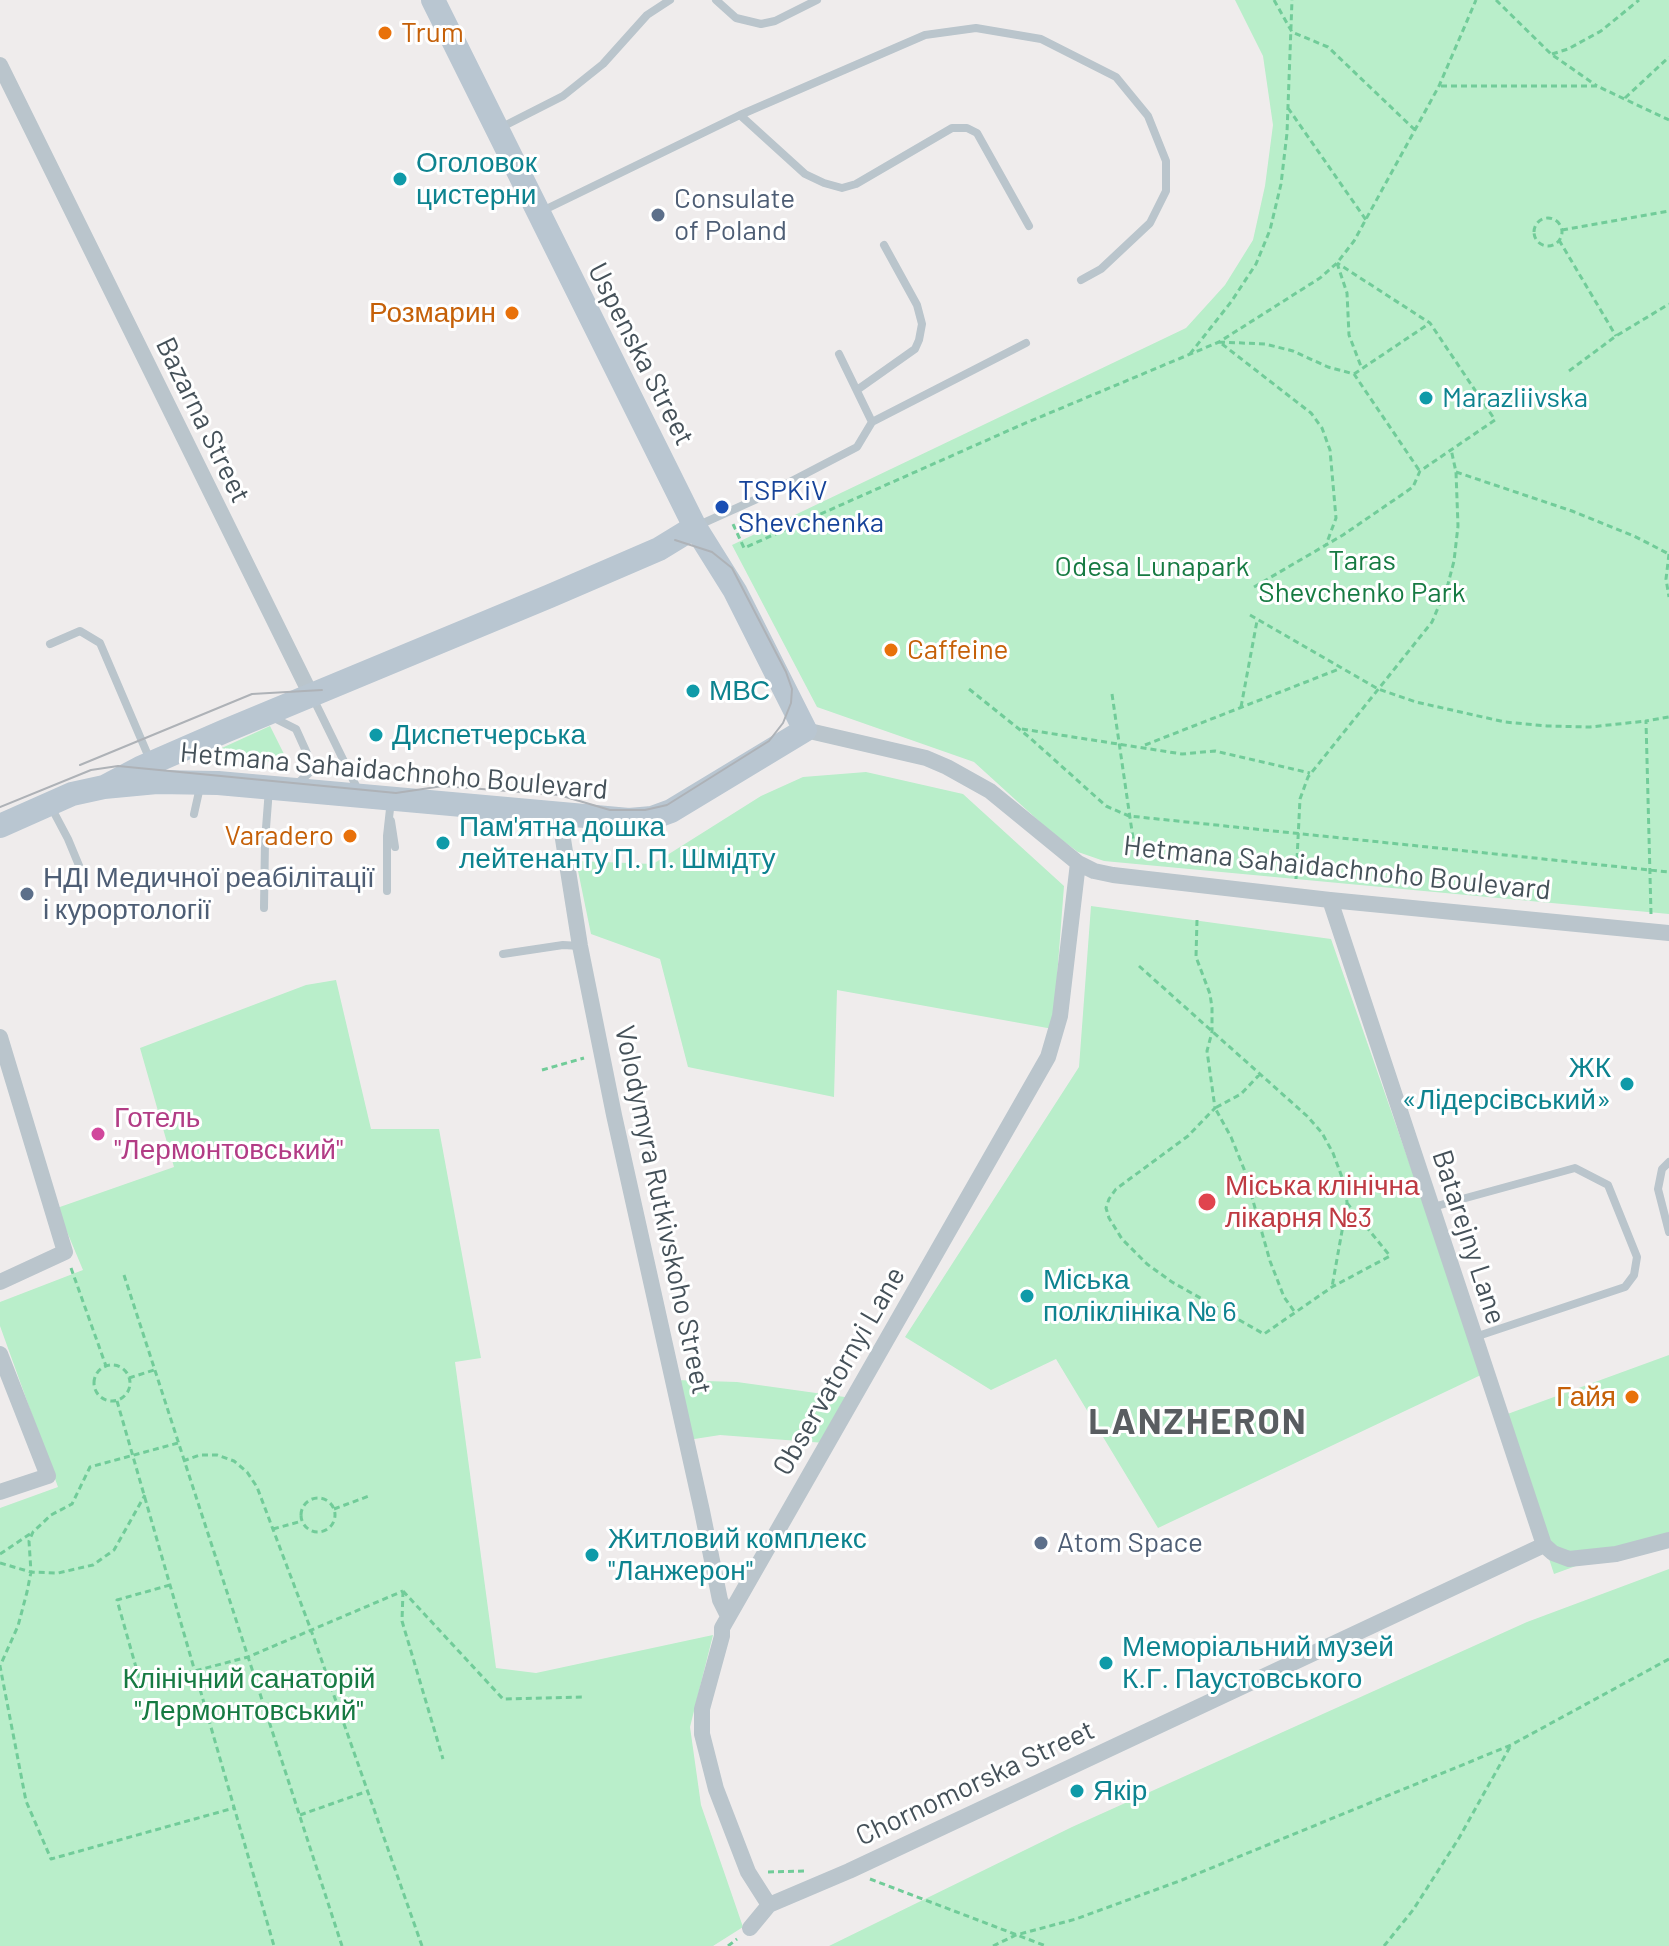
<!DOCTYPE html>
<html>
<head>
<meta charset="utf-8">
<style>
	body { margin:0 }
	canvas { display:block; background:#efecec }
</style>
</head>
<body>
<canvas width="1669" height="1946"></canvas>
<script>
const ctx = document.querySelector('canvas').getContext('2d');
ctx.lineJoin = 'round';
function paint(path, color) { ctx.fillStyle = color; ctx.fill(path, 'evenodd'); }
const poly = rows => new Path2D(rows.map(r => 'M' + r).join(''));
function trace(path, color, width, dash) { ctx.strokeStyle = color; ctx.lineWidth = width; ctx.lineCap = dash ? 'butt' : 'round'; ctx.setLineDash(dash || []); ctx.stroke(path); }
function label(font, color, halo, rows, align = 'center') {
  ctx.font = font + ' Barlow,sans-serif'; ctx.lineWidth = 6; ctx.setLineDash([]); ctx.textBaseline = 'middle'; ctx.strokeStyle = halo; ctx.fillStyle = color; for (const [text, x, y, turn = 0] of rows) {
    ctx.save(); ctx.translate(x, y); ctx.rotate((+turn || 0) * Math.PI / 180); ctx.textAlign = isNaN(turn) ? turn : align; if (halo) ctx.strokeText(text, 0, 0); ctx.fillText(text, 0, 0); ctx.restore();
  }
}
paint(poly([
	[1235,0,1669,0,1669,914,1104,861,1078,852,1051,832,974,762,817,707,732,545,1186,328,1225,285,1253,240,1265,186,1273,125,1263,56],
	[270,726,289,764,212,755,213,752],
	[866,772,963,794,1064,886,1053,1029,837,990,834,1097,688,1067,660,959,591,934,576,861,653,864,761,796,803,777],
	[1091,906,1331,939,1483,1374,1158,1528,1056,1359,991,1390,905,1337,1079,1067],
	[336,980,371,1129,439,1129,481,1358,455,1362,496,1668,536,1673,713,1635,690,1727,701,1805,743,1927,713,1946,0,1946,0,1508,58,1487,0,1326,0,1302,83,1270,57,1208,174,1167,140,1048,306,985],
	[1669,1355,1669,1532,1554,1574,1502,1416],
	[675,1380,737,1382,852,1398,825,1443,720,1435,688,1440],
	[1669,1569,1669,1946,829,1946,1072,1827,1527,1622]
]), '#b9eeca');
trace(poly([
	[1274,0,1292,32,1328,47,1415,130],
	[1496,0,1551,54,1597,86],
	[1552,54,1568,49,1601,31,1639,0],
	[1441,86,1597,86,1669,120],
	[1625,98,1669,57],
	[1288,108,1366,220],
	'1534 232a14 14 0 1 1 28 0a14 14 0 1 1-28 0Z',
	[1562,230,1669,211],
	[1559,240,1616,336],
	[1337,263,1347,293,1349,335,1362,369],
	[1219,342,1265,344,1293,351,1328,367,1354,374,1419,470],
	[1222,344,1311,413,1322,428,1330,450,1336,518,1326,545],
	[1190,354,1231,302,1256,264,1270,230,1281,184,1287,133,1292,0],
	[1569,371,1616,336,1669,304],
	[1354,374,1430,323],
	[1456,472,1572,511,1634,536,1669,554],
	[733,524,744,548,1021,425,1219,342,1320,278,1337,263,1354,241,1439,86,1476,0],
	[1669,554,1666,579,1669,597],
	[1254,587,1343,535,1413,487,1420,471,1495,420,1430,323,1337,263],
	[1250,615,1378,689,1416,702,1505,722,1547,726,1590,727,1646,721],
	[969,689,1029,737,1106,806,1129,816,1669,872],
	[1112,694,1136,859],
	[1241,707,1257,621],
	[1022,729,1182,754,1215,751,1310,773],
	[1145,745,1339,669],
	[1296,879,1300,799,1308,777,1432,622,1448,584,1454,561,1458,526,1456,472,1451,449],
	[1651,914,1646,721,1669,717],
	[1197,920,1196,957,1210,994,1212,1008,1212,1032,1207,1051,1215,1108,1188,1136,1116,1189,1109,1199,1106,1208,1109,1218,1122,1239,1147,1264,1172,1282,1264,1334,1332,1287,1390,1256,1347,1203],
	[1139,966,1307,1116,1322,1133,1333,1153,1346,1188,1347,1203,1332,1287],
	[542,1070,584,1058],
	[1260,1074,1241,1094,1215,1108,1231,1137,1244,1169,1270,1261,1284,1297,1294,1311],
	[71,1268,106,1366],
	[124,1275,342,1946],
	'94 1383a18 18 0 1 1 36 0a18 18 0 1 1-36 0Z',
	[129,1378,154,1370],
	[117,1401,274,1946],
	[178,1443,90,1467,72,1504,51,1515,33,1532,29,1541,31,1572,27,1592,18,1626,0,1666,26,1801,51,1859,234,1808],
	[183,1461,200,1455,217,1455,234,1461,247,1472,257,1487,311,1630,422,1946],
	'301 1515a17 17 0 1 1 34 0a17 17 0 1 1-34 0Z',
	[334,1509,369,1496],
	[273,1529,302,1521],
	[0,1554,33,1532],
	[0,1563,31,1572,58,1573,93,1565,114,1550,145,1495],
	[170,1585,117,1600,141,1685,248,1657,403,1591],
	[403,1591,503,1699,582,1697],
	[403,1591,402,1621,443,1759],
	[300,1815,368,1791],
	[768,1872,804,1871],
	[870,1879,1046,1946],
	[728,1946,737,1939],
	[993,1946,1016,1935,1076,1919,1182,1880,1511,1745,1669,1659],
	[1384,1946,1413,1910,1459,1838,1511,1745]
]), '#71cc99', 3, [6, 4]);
trace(poly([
	[716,0,736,18,761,24,775,21,817,0],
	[740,115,805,174,824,183,842,188,856,184,952,128,967,128,977,133,1029,226],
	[500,128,563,96,603,64,647,15,670,0],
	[540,212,740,115,925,35,976,28,1041,39,1116,77,1148,116,1166,161,1166,191,1150,223,1101,269,1081,280],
	[839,354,872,422],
	[857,390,915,349,919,340,922,324,917,305,884,245],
	[699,525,759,498,857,447,872,422,1026,343],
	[50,644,80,631,100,643,150,760],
	[312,696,359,792],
	[274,718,296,729,310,760,310,772,296,785],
	[50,805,68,839,85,880],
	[194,814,200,787],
	[391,821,395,847],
	[387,891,387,836,391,800],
	[264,908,265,841,269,789],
	[503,954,563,945,580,946],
	[1669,1162,1662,1169,1658,1189,1669,1232],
	[1433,1207,1575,1168,1608,1185,1637,1257,1634,1275,1625,1287,1475,1337]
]), '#bac5cc', 8);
trace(poly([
	[0,65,311,695],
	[805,730,926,758,947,767,990,791,1078,863,1094,871,1113,875,1330,900,1669,933],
	[559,814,580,946,614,1115,702,1511,720,1600,727,1614],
	[1330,900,1544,1545,1553,1553,1569,1559,1616,1554,1669,1540],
	[0,1037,65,1252,0,1282],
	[0,1354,48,1476,0,1492],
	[769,1905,748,1872,716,1789,702,1734,702,1709,722,1636,722,1628,1048,1057,1060,1016,1078,863],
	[750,1928,769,1905,849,1871,1544,1545]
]), '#bac5cc', 16);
trace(poly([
	[104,787,157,782,218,783,629,820,652,818,671,811,805,730,735,591,695,527,433,0],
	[0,826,72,794,104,787,140,768,225,731,550,596,659,549,695,527]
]), '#b9c6d1', 24);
trace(poly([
	[80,765,252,694,322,690],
	[0,807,91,770,118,766,396,793,443,786,559,795,610,810,645,810,667,805,769,741,783,723,791,703,792,689,786,672,732,568,712,552,675,540]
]), '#aeb2b7', 2);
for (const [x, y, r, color] of [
	[385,33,8,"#e8710a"],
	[400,179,8,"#0f9aa8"],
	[658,215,8,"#5c6f8a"],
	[512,313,8,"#e8710a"],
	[1426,398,8,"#0f9aa8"],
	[722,507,8,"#1a4fb4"],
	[891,650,8,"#e8710a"],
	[693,691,8,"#0f9aa8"],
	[376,735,8,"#0f9aa8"],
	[350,836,8,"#e8710a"],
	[443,843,8,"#0f9aa8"],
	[27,894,8,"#5c6f8a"],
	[1627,1084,8,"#0f9aa8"],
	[98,1134,8,"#d1479c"],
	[1207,1202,10,"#e0444e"],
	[1027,1296,8,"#0f9aa8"],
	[1632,1397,8,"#e8710a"],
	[1041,1543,8,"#5c6f8a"],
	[592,1555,8,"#0f9aa8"],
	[1106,1663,8,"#0f9aa8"],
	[1077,1791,8,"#0f9aa8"]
]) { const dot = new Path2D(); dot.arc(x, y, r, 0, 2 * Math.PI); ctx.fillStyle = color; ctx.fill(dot); trace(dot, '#fff', 3); }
label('28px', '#c56008', '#fff', [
	["Trum",401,33,"left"],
	["Розмарин",496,313],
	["Caffeine",907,650,"left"],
	["Varadero",334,836],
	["Гайя",1616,1397]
], 'right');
label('28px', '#0d838f', '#fff', [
	["Оголовок",416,163],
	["цистерни",416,195],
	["Marazliivska",1442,398],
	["МВС",709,691],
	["Диспетчерська",392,735],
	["Пам'ятна дошка",459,827],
	["лейтенанту П. П. Шмідту",459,859],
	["ЖК",1611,1068,"right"],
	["«Лідерсівський»",1611,1100,"right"],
	["Міська",1043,1280],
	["поліклініка № 6",1043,1312],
	["Житловий комплекс",608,1539],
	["\"Ланжерон\"",608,1571],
	["Меморіальний музей",1122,1647],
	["К.Г. Паустовського",1122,1679],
	["Якір",1093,1791]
], 'left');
label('28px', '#4e5e75', '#fff', [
	["Consulate",674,199],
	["of Poland",674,231],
	["НДІ Медичної реабілітації",43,878],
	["і курортології",43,910],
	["Atom Space",1057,1543]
], 'left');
label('28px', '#455159', '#fff', [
	["Uspenska Street",641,354,63],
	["Bazarna Street",203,420,64],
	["Hetmana Sahaidachnoho Boulevard",394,771,5],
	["Hetmana Sahaidachnoho Boulevard",1337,868,6],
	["Volodymyra Rutkivskoho Street",663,1210,78],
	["Batarejny Lane",1469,1237,72],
	["Observatornyi Lane",839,1371,-60],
	["Chornomorska Street",975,1783,-25]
]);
label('28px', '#164399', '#fff', [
	["TSPKiV",738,491],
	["Shevchenka",738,523]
], 'left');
label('28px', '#167a42', '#fff', [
	["Taras",1362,561],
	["Shevchenko Park",1362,593],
	["Odesa Lunapark",1152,567],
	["Клінічний санаторій",249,1679],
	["\"Лермонтовський\"",249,1711]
]);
label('28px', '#b23c85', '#fff', [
	["Готель",114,1118],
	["\"Лермонтовський\"",114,1150]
], 'left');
label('28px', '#be3a42', '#fff', [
	["Міська клінічна",1225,1186],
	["лікарня №3",1225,1218]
], 'left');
ctx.letterSpacing = '2px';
label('bold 36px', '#595d61', '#fff', [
	["LANZHERON",1198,1422]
]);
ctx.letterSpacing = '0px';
</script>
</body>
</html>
